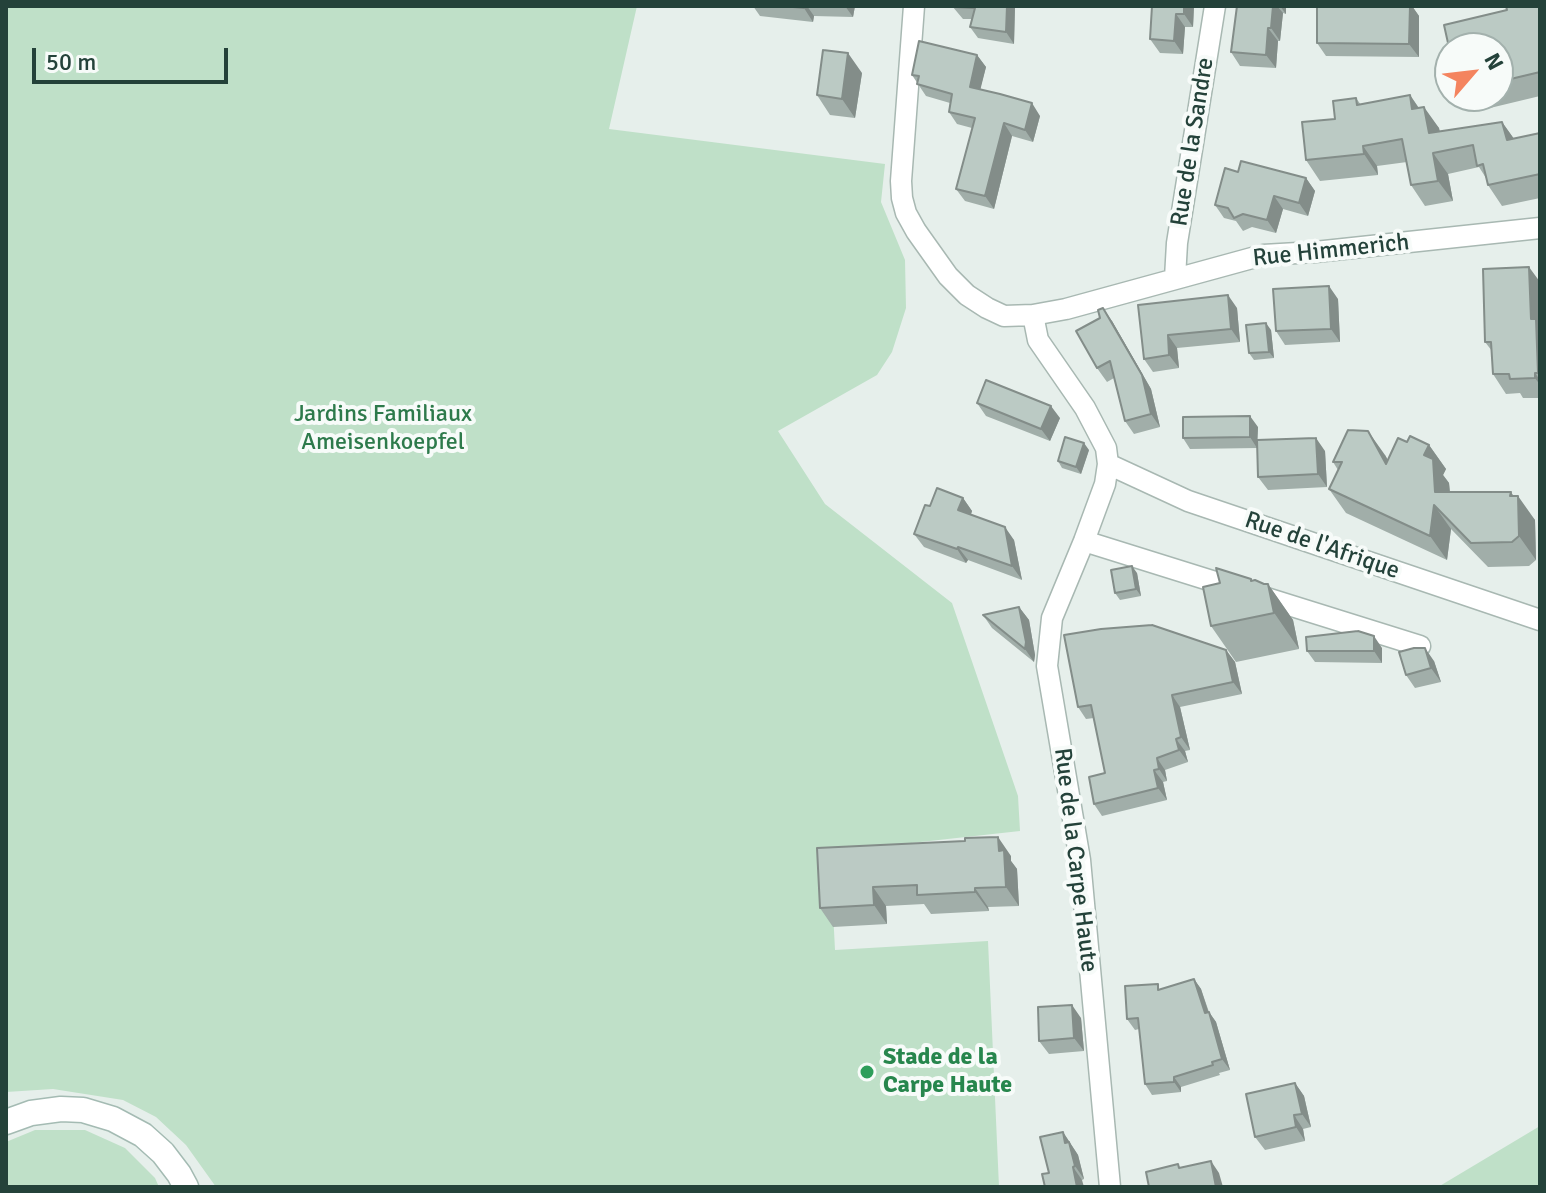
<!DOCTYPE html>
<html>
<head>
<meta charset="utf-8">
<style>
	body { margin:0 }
	#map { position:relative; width:1546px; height:1193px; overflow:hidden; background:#e6efeb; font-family:Signika,sans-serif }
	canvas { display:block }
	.frame { position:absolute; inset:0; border:8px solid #24423a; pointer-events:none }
	.north { position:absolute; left:1434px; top:32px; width:80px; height:80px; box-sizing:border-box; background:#f7fbf9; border:2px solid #a3b1ad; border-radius:50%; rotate:62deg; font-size:22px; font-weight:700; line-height:32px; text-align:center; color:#24423a }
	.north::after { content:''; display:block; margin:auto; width:28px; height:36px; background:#f4845f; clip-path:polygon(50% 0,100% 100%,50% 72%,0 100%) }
	.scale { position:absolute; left:32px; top:48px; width:196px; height:36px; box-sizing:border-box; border:4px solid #24423a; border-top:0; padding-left:10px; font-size:24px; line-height:28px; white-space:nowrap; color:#24423a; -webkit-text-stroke:6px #f7fbf9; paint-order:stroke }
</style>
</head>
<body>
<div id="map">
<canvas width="1546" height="1193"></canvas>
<div class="frame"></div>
<div class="north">N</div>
<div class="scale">50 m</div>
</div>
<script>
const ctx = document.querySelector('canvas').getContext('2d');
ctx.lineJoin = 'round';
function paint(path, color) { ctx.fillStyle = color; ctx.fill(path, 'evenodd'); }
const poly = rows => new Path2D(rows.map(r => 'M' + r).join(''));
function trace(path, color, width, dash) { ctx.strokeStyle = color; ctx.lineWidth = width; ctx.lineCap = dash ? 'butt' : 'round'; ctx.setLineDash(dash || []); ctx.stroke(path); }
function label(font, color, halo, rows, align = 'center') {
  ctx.font = font + ' Signika,sans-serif'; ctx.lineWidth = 8; ctx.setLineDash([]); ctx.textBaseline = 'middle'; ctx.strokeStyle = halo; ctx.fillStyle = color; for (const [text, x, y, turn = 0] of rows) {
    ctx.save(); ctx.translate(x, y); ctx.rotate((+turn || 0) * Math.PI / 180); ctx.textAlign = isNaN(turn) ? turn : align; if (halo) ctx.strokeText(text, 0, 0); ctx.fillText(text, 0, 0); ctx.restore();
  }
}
paint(poly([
	[6,6,637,6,609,129,885,164,881,202,905,260,906,308,892,352,877,375,778,431,825,504,952,603,1018,796,1020,831,830,852,835,950,988,941,999,1187,216,1187,186,1145,156,1117,123,1100,53,1089,6,1092],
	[1540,1126,1540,1187,1438,1187],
	[35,1130,85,1130,125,1148,155,1178,159,1187,6,1187,6,1142]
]), '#bfe0c8');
const street = poly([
	[914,6,901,181,902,198,906,213,916,231,948,276,967,295,987,308,1004,316,1033,315,1066,309,1263,255,1315,252,1540,228],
	[1175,278,1177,243,1215,6],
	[1033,315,1038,340,1085,408,1106,448,1108,464,1105,484,1084,541,1052,618,1047,666,1080,860,1110,1187],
	[1108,464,1188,501,1540,620],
	[1084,541,1420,646]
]);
const secondary = poly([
	[6,1122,31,1113,61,1109,83,1110,113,1119,143,1135,163,1153,179,1174,186,1187]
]);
trace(street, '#a8b8b2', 23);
trace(secondary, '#a4bbb3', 27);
trace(street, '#fff', 20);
trace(secondary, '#fff', 24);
paint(poly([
	[753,6,855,6,853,17,814,16,813,22,760,16],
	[952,6,1015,6,1014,44,978,38,970,27,972,19,963,19],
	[1152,6,1194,6,1193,27,1185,27,1183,54,1160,53,1150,39],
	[1237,6,1286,6,1286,14,1283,13,1280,41,1278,41,1276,68,1240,66,1231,52],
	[1317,6,1412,6,1419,16,1419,57,1326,56,1317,43],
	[1540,6,1540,96,1490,108,1482,96,1498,96,1498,48,1507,10],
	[977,55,986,67,980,89,1040,116,1033,142,1012,136,994,209,965,201,956,189,972,128,957,124,949,112,950,103,926,96,912,75],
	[862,73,855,118,830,115,817,95],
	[1410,95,1419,108,1439,128,1440,132,1502,122,1514,139,1540,133,1540,198,1502,206,1488,185,1486,178,1479,167,1448,174,1453,201,1425,206,1411,185,1407,162,1377,166,1378,175,1320,181,1306,160,1335,119,1356,98,1361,105],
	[1238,172,1306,178,1315,191,1308,216,1283,209,1276,233,1252,227,1243,231,1236,221,1224,218,1215,205],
	[1540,282,1540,398,1523,398,1520,393,1506,394,1493,374,1492,351,1485,342],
	[1338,299,1340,342,1285,345,1276,331],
	[1138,305,1237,308,1240,342,1177,348,1179,368,1153,372,1144,359],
	[1112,321,1151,389,1160,427,1134,434,1125,421,1114,378,1107,382,1097,368],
	[1271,330,1274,358,1254,360,1249,353],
	[977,403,1060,418,1050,441,986,416],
	[1258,427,1257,448,1190,449,1183,438],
	[1407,442,1429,445,1446,469,1443,475,1449,483,1450,492,1513,496,1535,520,1536,560,1529,566,1488,567,1451,529,1447,560,1346,513,1329,489,1338,470,1333,462,1385,455,1388,460],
	[1089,450,1081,474,1062,468,1058,461],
	[1325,451,1327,487,1268,490,1258,477],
	[963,498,972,511,971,514,1014,540,1022,580,968,560,966,563,924,547,914,534,930,506],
	[1137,573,1141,596,1120,600,1115,593],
	[1251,579,1252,581,1264,584,1268,584,1293,620,1299,649,1236,662,1211,626],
	[1019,607,1029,620,1035,655,1034,662,992,628,983,615],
	[1382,648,1382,663,1315,662,1307,651],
	[1226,650,1235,662,1242,694,1180,707,1190,750,1185,751,1188,762,1165,770,1167,781,1163,782,1167,800,1102,816,1094,804,1105,773,1094,718,1086,719,1078,707],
	[1434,661,1441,682,1415,688,1406,675],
	[817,848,1011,856,1011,861,1017,869,1019,906,988,907,989,911,931,914,924,904,886,906,887,924,833,927,820,908],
	[1194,979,1201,989,1209,1012,1216,1022,1230,1070,1219,1073,1220,1075,1181,1087,1181,1092,1152,1095,1145,1084,1139,1029,1135,1030,1127,1019,1161,989],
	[1081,1018,1084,1051,1049,1054,1039,1041],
	[1295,1083,1304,1096,1311,1127,1303,1129,1305,1141,1265,1150,1255,1137],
	[1063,1132,1078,1155,1084,1179,1082,1180,1049,1173]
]), '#a1aea9');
paint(poly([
	[804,6,807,6,814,16,813,22,804,8],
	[845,6,855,6,853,17],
	[1007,6,1015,6,1014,44,1006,32],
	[1184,6,1194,6,1193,27,1184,14],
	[1273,6,1277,6,1283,13,1280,41,1271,28],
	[1280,6,1286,6,1286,14],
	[1410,6,1412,6,1419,16,1419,57,1409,44],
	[1176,14,1185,27,1183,54,1174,41],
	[1268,28,1278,41,1276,68,1266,55],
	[848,53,862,73,855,118,842,99],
	[977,55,986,67,978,99,970,87],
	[1410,95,1424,116,1412,109],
	[1032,103,1040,116,1033,142,1025,130],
	[1424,107,1439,128,1443,151,1429,133],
	[1502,122,1517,143,1507,140],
	[1004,123,1012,136,994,209,985,196],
	[1363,146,1377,166,1378,175,1364,154],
	[1433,153,1448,174,1453,201,1438,181],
	[1306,178,1315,191,1308,216,1299,203],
	[1274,196,1283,209,1276,233,1267,220],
	[1529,267,1540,282,1540,375,1538,373,1531,319],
	[1329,286,1338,299,1340,342,1331,329],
	[1228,295,1237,308,1240,342,1231,329],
	[1103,308,1112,321,1151,389,1160,427,1151,414],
	[1266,323,1271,330,1274,358,1269,352],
	[1168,335,1177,348,1179,368,1169,355],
	[1535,373,1540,380,1540,385,1535,378],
	[1051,406,1060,418,1050,441,1041,429],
	[1250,416,1258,427,1257,448,1250,437],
	[1368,431,1385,455,1403,488,1386,464],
	[1316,438,1325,451,1327,487,1318,474],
	[1084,443,1089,450,1081,474,1076,467],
	[1429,445,1446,469,1443,475,1449,483,1452,516,1435,492,1424,455],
	[1511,492,1518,503,1518,496,1535,520,1536,560,1519,536,1510,496],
	[963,498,972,511,968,523,958,510],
	[1434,505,1451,529,1447,560,1430,536],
	[1005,527,1014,540,1022,580,1012,566],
	[958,547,968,560,966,563,957,549],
	[1132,566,1137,573,1141,596,1136,589],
	[1251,579,1273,610,1268,584,1293,620,1299,649],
	[1019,607,1029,620,1035,655,1034,662,1025,649],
	[1374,636,1382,648,1382,663,1374,651],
	[1425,648,1434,661,1441,682,1431,668],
	[1226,650,1235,662,1242,694,1233,682],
	[1172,695,1180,707,1190,750,1181,737],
	[1176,739,1185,751,1188,762,1179,750],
	[1157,758,1165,770,1167,781,1159,769],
	[1154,770,1163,782,1167,800,1158,788],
	[998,837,1011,856,1011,861,1017,869,1019,906,1006,887,999,851],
	[873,887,886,906,887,924,874,905],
	[975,888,988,907,989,911,975,892],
	[1194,979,1201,989,1210,1017,1209,1012,1216,1022,1230,1070,1222,1059,1205,1013],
	[1072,1005,1081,1018,1084,1051,1074,1038],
	[1174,1077,1181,1087,1181,1092,1174,1082],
	[1295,1083,1304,1096,1311,1127,1302,1114],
	[1294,1115,1303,1129,1305,1141,1296,1127],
	[1063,1132,1078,1155,1084,1179,1075,1166,1065,1143],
	[1211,1161,1219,1173,1223,1187,1216,1187],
	[1073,1167,1082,1180,1084,1187,1077,1187]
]), '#838d89');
const building = poly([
	[782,6,804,6,804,8,782,6],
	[955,6,1007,6,1006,32,970,27,975,8,955,7,955,6],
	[1152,6,1184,6,1184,14,1176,14,1174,41,1150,39,1152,6],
	[1237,6,1273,6,1271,28,1268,28,1266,55,1231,52,1237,6],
	[1317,6,1410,6,1409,44,1317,43,1317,6],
	[1506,6,1540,6,1540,72,1498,82,1498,48,1450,48,1450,52,1444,25,1507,10,1506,6],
	[919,41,977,55,970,87,1000,94,1032,103,1025,130,1004,123,985,196,956,189,975,118,949,112,952,94,917,84,919,76,912,75,919,41],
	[823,50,848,53,842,99,817,95,823,50],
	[1410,95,1412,109,1424,107,1429,133,1502,122,1507,140,1540,133,1540,174,1488,185,1483,164,1477,166,1473,145,1433,153,1438,181,1411,185,1402,139,1363,146,1364,154,1306,160,1302,122,1335,119,1333,101,1356,98,1357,105,1410,95],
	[1241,161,1306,178,1299,203,1274,196,1267,220,1243,214,1234,218,1228,208,1215,205,1225,168,1238,172,1241,161],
	[1529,267,1531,319,1536,319,1538,373,1535,373,1535,378,1510,379,1509,374,1493,374,1491,342,1485,342,1483,269,1529,267],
	[1329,286,1331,329,1276,331,1273,289,1329,286],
	[1228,295,1231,329,1168,335,1169,355,1144,359,1138,305,1228,295],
	[1103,308,1142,375,1151,414,1125,421,1110,361,1097,368,1076,331,1100,318,1098,310,1103,308],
	[1266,323,1269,352,1249,353,1246,325,1266,323],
	[986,380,1051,406,1041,429,977,403,986,380],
	[1250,416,1250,437,1183,438,1183,417,1250,416],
	[1348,430,1368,431,1386,464,1398,438,1407,442,1410,436,1429,445,1424,455,1433,459,1435,492,1511,492,1510,496,1518,496,1519,536,1512,542,1471,543,1434,505,1430,536,1329,489,1342,462,1333,462,1348,430],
	[1065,437,1084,443,1076,467,1058,461,1065,437],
	[1316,438,1318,474,1258,477,1257,440,1316,438],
	[937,488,963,498,958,510,1005,527,1012,566,958,547,957,549,914,534,925,505,930,506,937,488],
	[1132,566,1136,589,1115,593,1111,570,1132,566],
	[1216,568,1251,579,1251,581,1255,580,1264,584,1268,584,1274,613,1211,626,1203,587,1220,583,1216,568],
	[1019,607,1026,642,1025,649,983,615,1019,607],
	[1152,625,1226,650,1233,682,1172,695,1181,737,1176,739,1179,750,1157,758,1159,769,1154,770,1158,788,1094,804,1089,777,1105,773,1091,705,1078,707,1064,635,1101,629,1152,625],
	[1358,631,1374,636,1374,651,1307,651,1306,637,1358,631],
	[1414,648,1425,648,1431,668,1406,675,1399,652,1414,648],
	[998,837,999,851,1004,850,1006,887,975,888,975,892,917,895,917,885,873,887,874,905,820,908,817,848,965,841,965,838,998,837],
	[1194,979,1205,1013,1209,1012,1222,1059,1212,1062,1213,1065,1174,1077,1174,1082,1145,1084,1138,1018,1127,1019,1125,986,1158,984,1158,990,1194,979],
	[1072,1005,1074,1038,1039,1041,1038,1007,1072,1005],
	[1295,1083,1302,1114,1294,1115,1296,1127,1255,1137,1246,1094,1295,1083],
	[1063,1132,1065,1143,1069,1142,1075,1166,1073,1167,1077,1187,1045,1187,1042,1174,1049,1173,1040,1137,1063,1132],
	[1211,1161,1216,1187,1149,1187,1146,1172,1178,1164,1179,1168,1211,1161]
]);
paint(building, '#bbcac4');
trace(building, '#838d89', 2);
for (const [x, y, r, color] of [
	[867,1072,8,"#2e9e5b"]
]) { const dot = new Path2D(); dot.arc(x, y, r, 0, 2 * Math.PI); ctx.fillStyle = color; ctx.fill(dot); trace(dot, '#f7fbf9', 3); }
label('24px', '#24423a', '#f7fbf9', [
	["Rue de la Sandre",1193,142,-81],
	["Rue Himmerich",1331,251,-6],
	["Rue de l'Afrique",1322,546,19],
	["Rue de la Carpe Haute",1075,860,83]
]);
label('24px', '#2d7a4b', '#f7fbf9', [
	["Jardins Familiaux",383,415],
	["Ameisenkoepfel",383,443]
]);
label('bold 24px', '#27864d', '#f7fbf9', [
	["Stade de la",883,1058],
	["Carpe Haute",883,1086]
], 'left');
</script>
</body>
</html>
